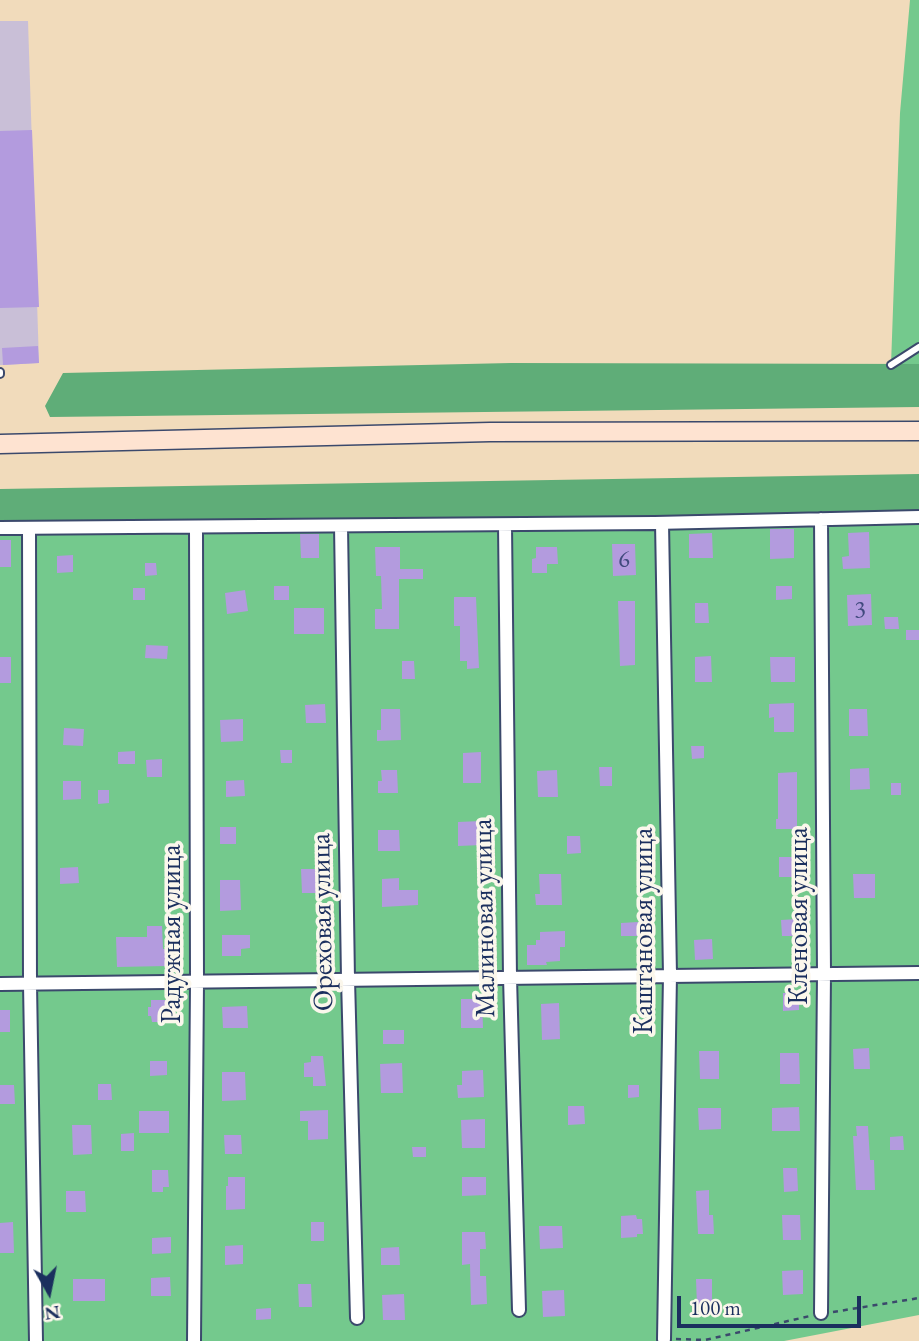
<!DOCTYPE html>
<html>
<head>
<meta charset="utf-8">
<style>
	body { margin:0 }
	#map { position:relative; width:919px; height:1341px; overflow:hidden; background:#f1dbbb; font-family:"EB Garamond",serif }
	canvas { display:block }
	.north { position:absolute; left:14px; top:1257px; width:70px; height:70px; -webkit-text-stroke:5px #fbf7ec; paint-order:stroke; rotate:171deg; font-size:19px; font-weight:700; line-height:28px; text-align:center; color:#1b2f5e }
	.north::after { content:''; display:block; margin:auto; width:24px; height:32px; background:#1b2f5e; clip-path:polygon(50% 0,100% 100%,50% 72%,0 100%) }
	.scale { position:absolute; left:677px; top:1296px; width:184px; height:32px; box-sizing:border-box; border:4px solid #1b2f5e; border-top:0; padding-left:9px; font-size:21px; line-height:24px; white-space:nowrap; color:#1b2f5e; -webkit-text-stroke:5px #fbf7ec; paint-order:stroke }
</style>
</head>
<body>
<div id="map">
<canvas width="919" height="1341"></canvas>
<div class="north">N</div>
<div class="scale">100 m</div>
</div>
<script>
const ctx = document.querySelector('canvas').getContext('2d');
ctx.lineJoin = 'round';
function paint(path, color) { ctx.fillStyle = color; ctx.fill(path, 'evenodd'); }
const poly = rows => new Path2D(rows.map(r => 'M' + r).join(''));
function trace(path, color, width, dash) { ctx.strokeStyle = color; ctx.lineWidth = width; ctx.lineCap = dash ? 'butt' : 'round'; ctx.setLineDash(dash || []); ctx.stroke(path); }
function label(font, color, halo, rows, align = 'center') {
  ctx.font = font + ' "EB Garamond",serif'; ctx.lineWidth = 7; ctx.setLineDash([]); ctx.textBaseline = 'middle'; ctx.strokeStyle = halo; ctx.fillStyle = color; for (const [text, x, y, turn = 0] of rows) {
    ctx.save(); ctx.translate(x, y); ctx.rotate((+turn || 0) * Math.PI / 180); ctx.textAlign = isNaN(turn) ? turn : align; if (halo) ctx.strokeText(text, 0, 0); ctx.fillText(text, 0, 0); ctx.restore();
  }
}
paint(poly([
	[0,21,28,21,39,363,3,365,0,365]
]), '#c9bfd7');
paint(poly([
	[910,0,919,0,919,364,891,365,900,113],
	[919,522,919,1315,784,1341,0,1341,0,535]
]), '#74c98d');
paint(poly([
	[511,363,919,364,919,407,50,417,45,406,63,373],
	[919,474,919,516,0,528,0,489]
]), '#5fad78');
paint(poly([
	[32,130,39,307,0,308,0,131],
	[38,346,39,363,3,365,2,348],
	[770,529,794,529,794,558,770,559],
	[869,532,870,568,843,569,842,557,849,556,848,533],
	[712,533,713,558,689,558,689,534],
	[300,534,319,534,319,558,301,558],
	[0,540,11,540,11,567,0,567],
	[612,544,635,544,636,575,613,576],
	[375,547,400,547,400,569,423,569,423,579,399,579,399,629,375,629,375,609,382,609,381,576,376,576],
	[536,547,557,547,558,564,547,564,547,573,532,573,532,559,536,558],
	[73,555,73,572,57,573,57,556],
	[145,563,156,563,157,575,145,576],
	[274,586,289,586,289,600,274,600],
	[776,586,792,586,792,599,776,600],
	[133,588,145,588,145,600,133,600],
	[245,590,248,611,227,614,225,593],
	[871,594,872,625,848,626,847,595],
	[454,597,476,597,479,668,467,669,467,661,460,661,460,626,454,626],
	[618,601,635,601,635,665,620,666],
	[695,603,708,603,709,623,695,623],
	[294,608,324,608,324,634,294,634],
	[884,617,898,617,899,629,885,629],
	[906,630,919,630,919,640,906,640],
	[146,645,168,646,167,659,145,658],
	[711,656,712,682,695,682,695,657],
	[0,657,11,657,11,683,0,683],
	[770,657,795,657,795,682,771,682],
	[402,661,414,661,415,679,402,679],
	[794,703,794,732,774,732,774,717,769,718,769,704],
	[325,704,326,723,306,723,305,705],
	[381,709,400,709,401,740,377,741,377,730,381,730],
	[849,709,867,709,868,736,849,736],
	[243,719,243,741,221,742,220,720],
	[64,728,84,729,83,746,63,745],
	[691,746,704,746,704,758,692,759],
	[280,750,292,750,292,763,281,763],
	[135,751,135,764,118,764,118,752],
	[481,752,481,783,463,783,463,753],
	[162,759,162,777,147,777,146,760],
	[599,767,612,767,612,786,600,786],
	[869,768,870,789,850,790,850,769],
	[381,770,397,770,398,793,378,793,378,781,382,781],
	[557,770,558,797,538,797,537,771],
	[797,772,797,829,776,829,776,819,778,819,778,773],
	[244,780,245,796,226,797,226,781],
	[63,781,81,781,81,799,63,800],
	[891,783,901,783,901,795,891,795],
	[98,790,109,790,109,803,98,804],
	[481,821,482,845,458,846,458,822],
	[220,827,236,827,236,844,220,844],
	[378,830,399,830,400,851,378,851],
	[567,836,580,836,581,853,567,854],
	[779,857,796,857,796,877,779,877],
	[78,867,79,883,60,884,60,868],
	[301,869,322,869,323,893,302,893],
	[539,874,561,874,562,905,536,905,535,894,540,894],
	[853,874,875,874,875,898,854,898],
	[399,878,399,890,418,890,418,905,382,907,382,879],
	[220,880,240,880,241,910,220,911],
	[797,919,798,936,782,936,781,920],
	[638,922,639,936,621,936,621,923],
	[147,926,162,926,163,949,167,949,167,966,117,967,116,937,147,937],
	[565,931,565,947,560,947,560,961,546,962,547,965,527,965,527,945,536,945,536,940,540,940,540,932],
	[222,935,250,935,250,948,241,949,241,956,222,956],
	[712,939,713,959,695,960,694,940],
	[783,993,799,993,799,1010,783,1011],
	[461,999,482,999,483,1028,461,1028],
	[151,1000,168,1000,168,1009,172,1009,172,1022,152,1022,151,1016,148,1016,148,1007,151,1007],
	[559,1003,560,1039,542,1040,541,1004],
	[247,1006,248,1028,223,1028,222,1007],
	[0,1010,10,1010,10,1032,0,1032],
	[383,1030,404,1030,404,1044,383,1044],
	[869,1048,870,1069,854,1069,853,1049],
	[699,1051,719,1051,719,1079,700,1079],
	[780,1053,799,1053,800,1084,780,1084],
	[311,1056,323,1056,326,1086,313,1086,313,1077,304,1077,304,1063,311,1062],
	[150,1061,167,1061,167,1075,150,1076],
	[402,1063,403,1093,381,1093,380,1064],
	[483,1070,484,1097,458,1098,457,1085,462,1085,462,1071],
	[222,1072,245,1072,246,1100,222,1101],
	[98,1084,111,1084,112,1100,98,1100],
	[0,1085,14,1085,15,1104,0,1104],
	[628,1085,639,1085,639,1097,628,1098],
	[568,1106,584,1106,585,1124,568,1125],
	[799,1107,800,1131,772,1131,772,1108],
	[698,1108,721,1108,721,1129,699,1130],
	[328,1110,328,1139,308,1140,308,1121,300,1121,300,1111],
	[139,1111,169,1111,169,1133,139,1133],
	[485,1119,485,1148,462,1148,461,1120],
	[72,1125,91,1125,92,1154,73,1155],
	[856,1126,868,1126,870,1160,874,1160,875,1190,856,1190,853,1136,857,1136],
	[134,1133,134,1151,121,1151,121,1134],
	[224,1135,241,1135,242,1154,225,1154],
	[903,1136,904,1150,890,1150,890,1137],
	[412,1147,426,1147,426,1157,413,1157],
	[783,1168,797,1168,798,1191,784,1192],
	[152,1170,168,1170,169,1187,163,1187,163,1192,152,1192],
	[228,1177,245,1177,245,1209,226,1210,226,1186,228,1186],
	[462,1177,486,1177,486,1195,462,1196],
	[709,1190,709,1215,713,1215,714,1234,698,1234,696,1191],
	[66,1191,85,1191,86,1212,66,1212],
	[636,1215,637,1219,642,1219,643,1234,637,1234,637,1237,621,1238,621,1216],
	[782,1215,800,1215,801,1240,783,1240],
	[13,1222,14,1253,0,1253,0,1223],
	[311,1222,324,1222,324,1241,311,1241],
	[539,1226,562,1226,563,1248,540,1249],
	[462,1232,485,1232,486,1249,480,1249,480,1276,486,1276,487,1304,471,1305,470,1264,462,1265],
	[171,1237,171,1253,152,1254,152,1238],
	[243,1245,243,1264,225,1265,225,1246],
	[399,1247,400,1265,381,1265,381,1248],
	[803,1270,803,1294,783,1295,782,1271],
	[170,1277,171,1296,151,1296,151,1278],
	[73,1279,105,1279,105,1301,73,1301],
	[696,1279,712,1279,712,1305,697,1306],
	[298,1284,311,1284,312,1307,299,1307],
	[564,1290,565,1316,543,1317,542,1291],
	[404,1294,405,1320,383,1320,382,1295],
	[271,1308,271,1319,256,1320,256,1309]
]), '#b39bde');
const lane = poly([
	[891,365,919,347],
	[0,374,0,372]
]);
const street = poly([
	[821,519,824,974,821,1313],
	[662,523,670,975,664,1339],
	[505,525,510,977,519,1310],
	[341,526,348,979,357,1318],
	[0,528,655,523,919,517],
	[29,528,30,984,36,1341],
	[0,984,919,973],
	[194,1341,197,983,196,527]
]);
const secondary = poly([
	[0,444,490,432,919,431]
]);
trace(lane, '#3b496c', 10);
trace(street, '#3b496c', 16);
trace(secondary, '#3b496c', 21);
trace(poly([
	[833,1312,919,1298],
	[676,1339,705,1340,810,1316]
]), '#3b496c', 2.5, [5, 5]);
trace(lane, '#fff', 6);
trace(street, '#fff', 12);
trace(secondary, '#fee3d1', 18);
label('24px', '#414a7e', null, [
	["6",624,560],
	["3",860,610]
]);
label('28px', '#1b2f5e', '#fbf7ec', [
	["Кленовая улица",799,916,-90],
	["Малиновая улица",485,918,-91],
	["Ореховая улица",323,922,-91],
	["Каштановая улица",644,931,-90],
	["Радужная улица",172,934,-90]
]);
</script>
</body>
</html>
